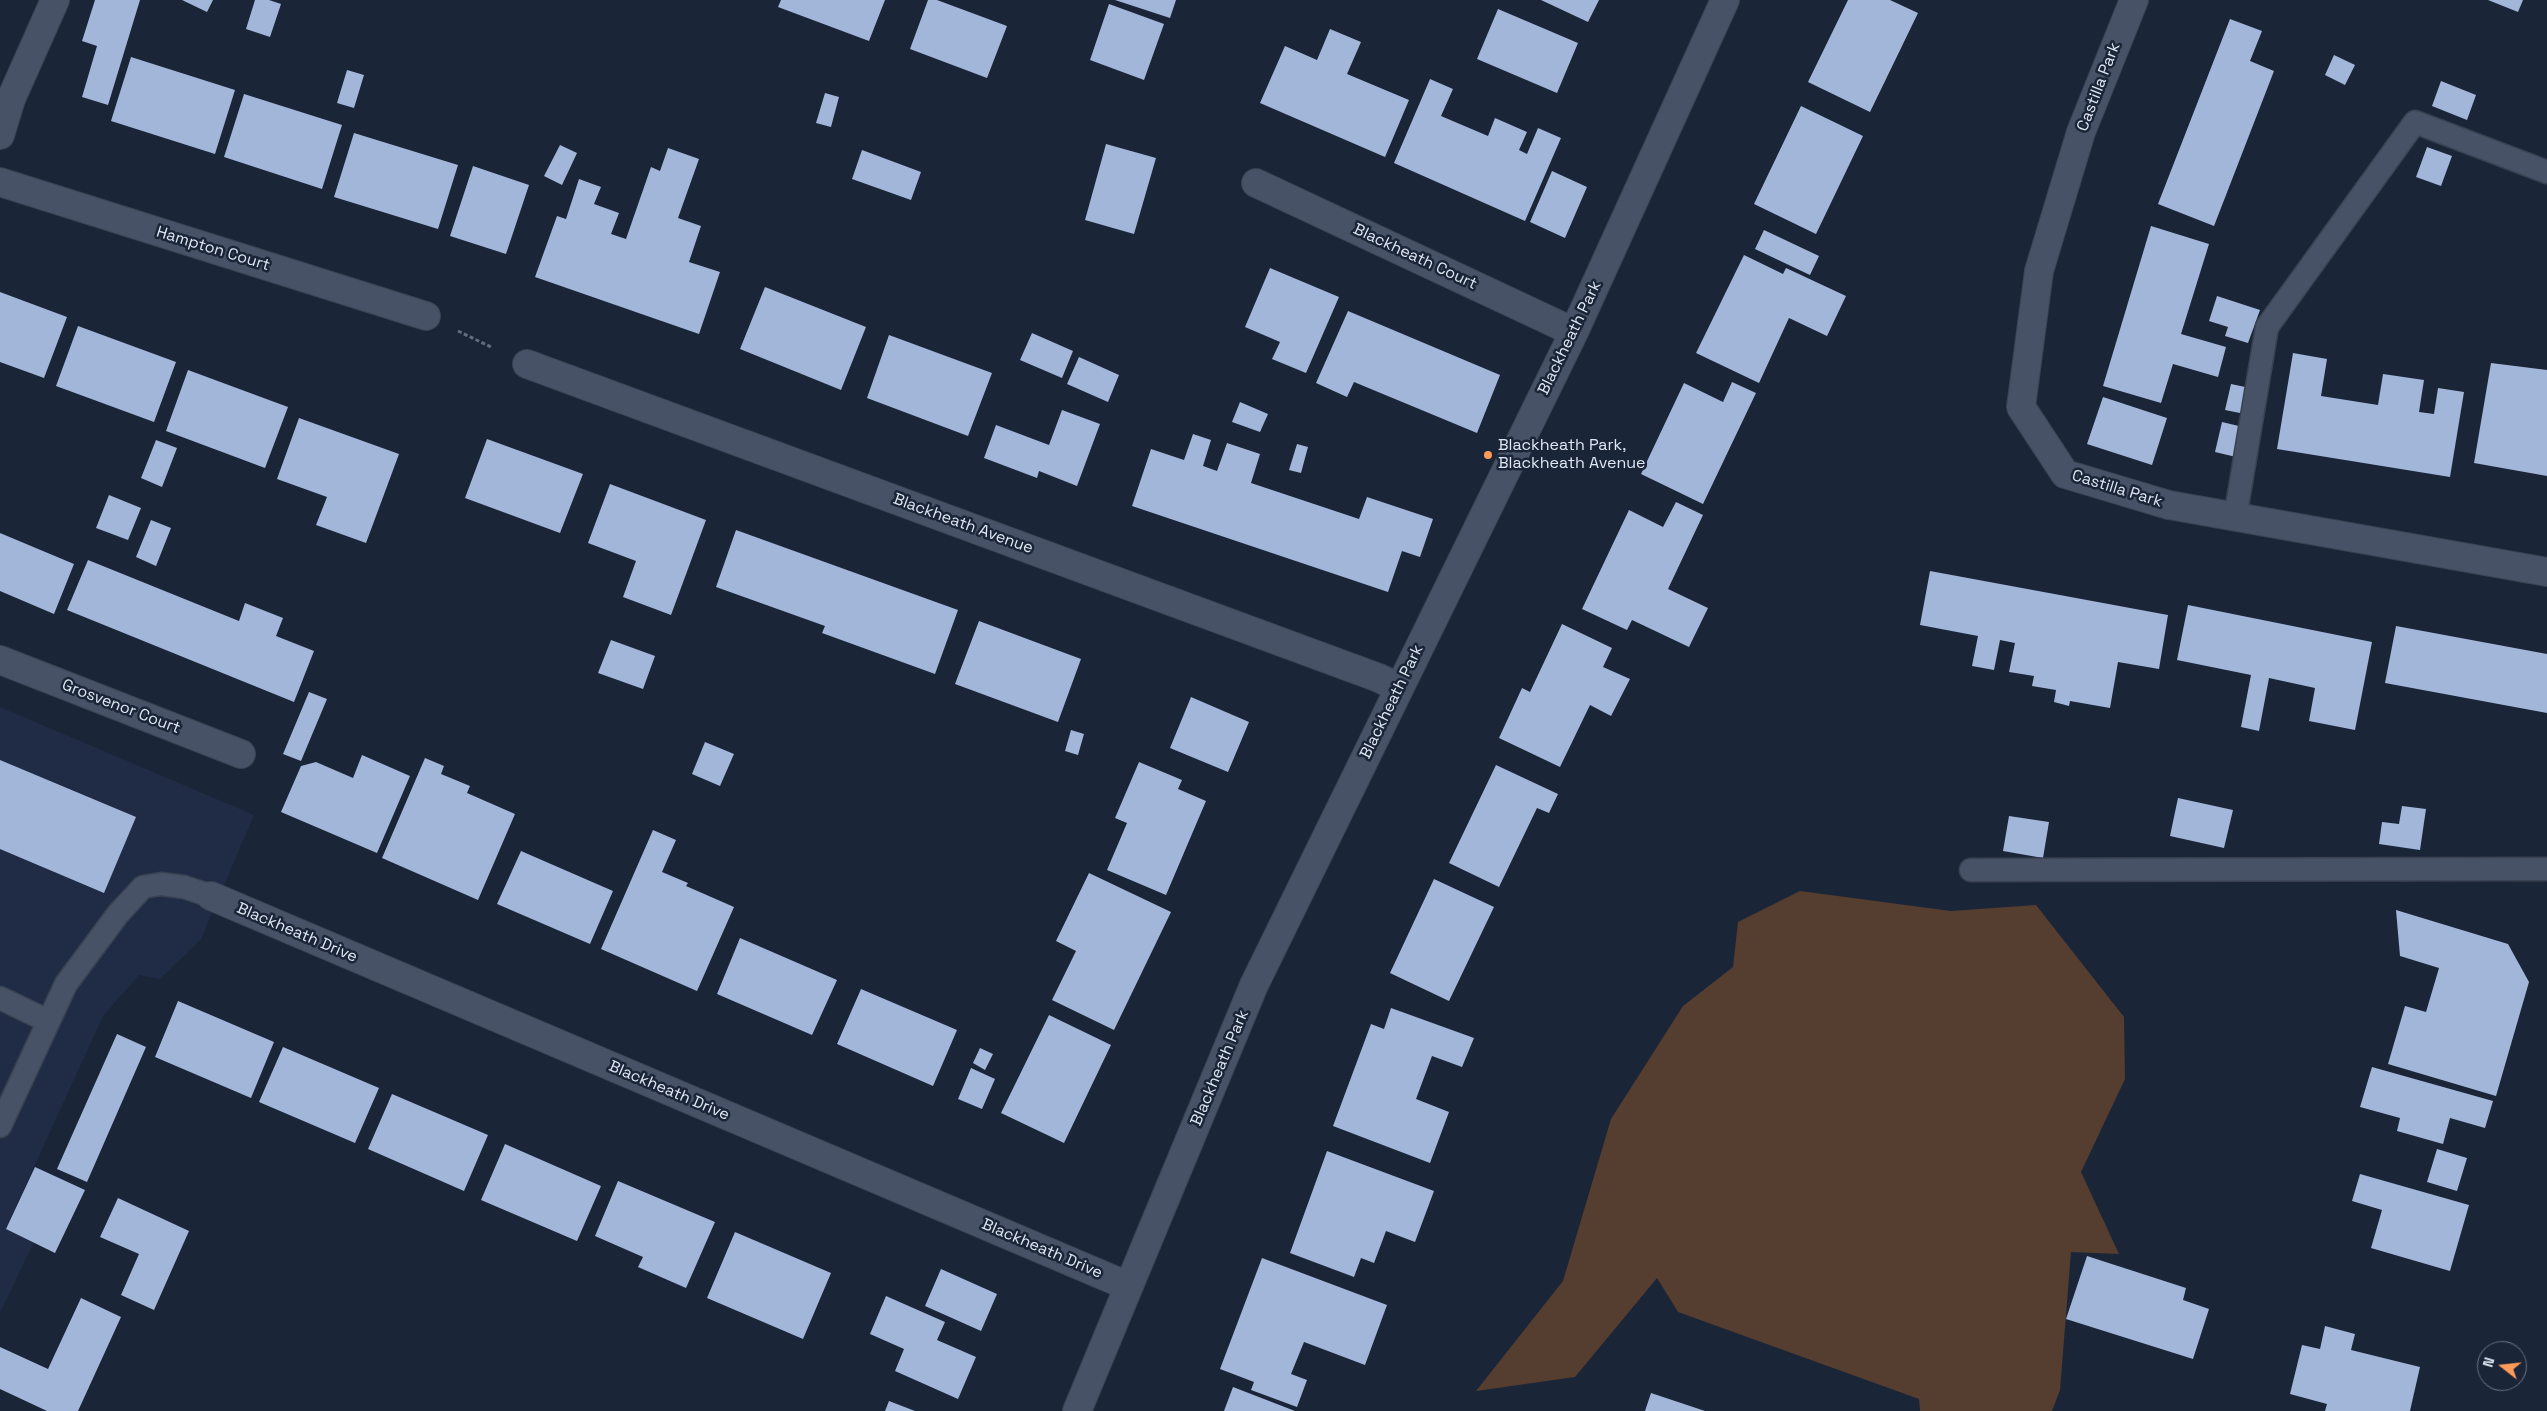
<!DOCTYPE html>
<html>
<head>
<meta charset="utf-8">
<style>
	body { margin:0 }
	#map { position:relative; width:2547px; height:1411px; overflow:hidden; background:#1b2538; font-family:"Space Grotesk",sans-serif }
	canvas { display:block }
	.north { position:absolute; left:2477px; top:1341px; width:50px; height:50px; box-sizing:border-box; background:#1b2538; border:1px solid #697283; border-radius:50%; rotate:286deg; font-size:14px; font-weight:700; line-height:20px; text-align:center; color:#dfe6f3 }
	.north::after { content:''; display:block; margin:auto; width:18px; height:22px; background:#fe9b59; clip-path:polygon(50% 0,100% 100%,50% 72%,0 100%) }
</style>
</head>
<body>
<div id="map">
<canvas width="2547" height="1411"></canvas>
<div class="north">N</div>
</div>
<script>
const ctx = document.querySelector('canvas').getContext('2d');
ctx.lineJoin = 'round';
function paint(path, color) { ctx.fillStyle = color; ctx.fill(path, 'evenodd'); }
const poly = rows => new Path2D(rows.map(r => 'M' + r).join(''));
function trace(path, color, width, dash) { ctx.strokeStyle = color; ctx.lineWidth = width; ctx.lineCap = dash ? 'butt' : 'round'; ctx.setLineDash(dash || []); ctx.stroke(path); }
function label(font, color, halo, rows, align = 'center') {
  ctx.font = font + ' "Space Grotesk",sans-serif'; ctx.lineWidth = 5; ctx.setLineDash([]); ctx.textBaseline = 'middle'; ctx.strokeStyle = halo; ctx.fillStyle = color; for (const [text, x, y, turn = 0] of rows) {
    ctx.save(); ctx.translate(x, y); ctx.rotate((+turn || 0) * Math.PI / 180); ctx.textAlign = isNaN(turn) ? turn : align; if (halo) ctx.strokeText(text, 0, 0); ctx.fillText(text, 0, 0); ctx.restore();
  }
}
paint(poly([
	[0,707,254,815,201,939,160,979,139,975,103,1016,6,1228,34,1242,0,1313]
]), '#202c45');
paint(poly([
	[1800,891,1951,911,2036,905,2124,1017,2125,1079,2081,1172,2119,1254,2071,1252,2060,1390,2052,1411,1920,1411,1919,1399,1678,1312,1657,1278,1575,1377,1476,1391,1563,1281,1611,1119,1683,1006,1733,967,1738,922]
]), '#553d2f');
paint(poly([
	[95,0,140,0,108,105,82,97,97,46,82,41],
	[182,0,213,0,207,12],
	[255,0,269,0,281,4,270,37,246,29],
	[781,0,885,0,869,41,778,7],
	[928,0,937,0,1007,26,987,78,910,49],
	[1115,0,1176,0,1170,18],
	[1541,0,1599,0,1588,22],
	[1848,0,1890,0,1918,13,1870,112,1808,82],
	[2488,0,2523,0,2518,12],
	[1109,4,1164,24,1144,80,1090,60],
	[1498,9,1578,43,1557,93,1477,59],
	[2230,19,2262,31,2250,61,2274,71,2214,226,2158,204],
	[1330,29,1361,42,1347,74,1409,100,1385,157,1260,103,1285,46,1317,60],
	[2334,55,2355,65,2345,85,2325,75],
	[131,57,235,90,215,154,111,121],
	[347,70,364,75,354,108,337,103],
	[1430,79,1453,89,1441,116,1488,136,1495,118,1527,132,1519,150,1527,154,1538,128,1561,138,1525,221,1394,163],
	[2441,81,2476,95,2467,120,2432,106],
	[825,93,839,97,831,127,816,123],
	[244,94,342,125,322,189,224,157],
	[1801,106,1863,136,1816,234,1754,204],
	[354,133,458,165,438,229,334,197],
	[1106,144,1156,158,1134,234,1085,220],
	[560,145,577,153,562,185,544,176],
	[2427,147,2452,156,2441,186,2416,177],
	[668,148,699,159,678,218,701,226,689,262,720,272,699,334,535,277,557,216,566,219,579,179,601,187,594,204,619,213,611,234,626,239,651,167,660,171],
	[862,150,921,172,911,200,852,179],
	[473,166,529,185,506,254,450,236],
	[1552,171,1587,187,1565,238,1530,222],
	[2151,226,2209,244,2181,334,2226,347,2218,377,2173,364,2161,403,2103,386],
	[1764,230,1819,256,1810,275,1755,249],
	[1744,255,1783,274,1786,268,1846,296,1827,336,1789,318,1759,383,1696,353],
	[1270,268,1339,297,1306,373,1272,359,1280,342,1245,327],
	[765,287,866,327,841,390,740,349],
	[0,292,67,317,44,378,0,362],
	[2217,296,2260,310,2248,343,2225,336,2228,327,2209,321],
	[1348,311,1500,375,1477,433,1354,382,1347,397,1316,383],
	[78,326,176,362,154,422,56,386],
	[1032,333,1073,351,1062,378,1020,360],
	[889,335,992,373,968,436,867,398],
	[2293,353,2327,359,2321,396,2378,405,2383,374,2424,380,2419,412,2434,414,2438,388,2464,392,2450,477,2277,449],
	[1079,357,1119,375,1108,402,1067,384],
	[2491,363,2547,370,2547,476,2474,463],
	[188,370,288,407,265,468,166,431],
	[1732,382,1756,393,1703,504,1641,474,1684,383,1723,402],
	[2231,384,2250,388,2245,414,2225,410],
	[2103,397,2167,418,2152,465,2087,444],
	[1240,402,1268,414,1260,432,1232,422],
	[1062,410,1100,424,1077,486,1039,471,1037,478,984,458,996,425,1049,445],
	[299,418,399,454,366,543,316,525,327,497,277,479],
	[2222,422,2243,427,2236,457,2215,452],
	[1193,434,1211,440,1203,466,1217,471,1227,443,1260,454,1251,483,1359,519,1367,497,1433,519,1420,557,1402,551,1388,592,1132,506,1151,449,1184,460],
	[487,439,583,474,560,533,465,498],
	[156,440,177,448,162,487,141,478],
	[1297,444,1308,447,1301,473,1289,470],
	[610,484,706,520,671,615,623,597,636,561,588,543],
	[109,495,141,508,128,540,96,528],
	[1676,502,1703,515,1668,589,1708,608,1689,647,1632,620,1627,630,1582,609,1629,510,1663,527],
	[151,520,171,528,156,566,136,557],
	[736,530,958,610,935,674,822,633,825,626,716,587],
	[0,533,74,564,54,614,0,591],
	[88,560,239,621,245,603,283,618,276,636,314,651,294,702,67,610],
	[1930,571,2168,615,2159,669,2118,662,2110,708,2070,701,2069,706,2054,702,2056,690,2032,686,2034,676,2009,672,2015,643,2000,640,1994,670,1972,666,1978,636,1920,625],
	[2188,605,2372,642,2355,730,2309,721,2315,688,2269,678,2259,731,2241,727,2251,675,2177,660],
	[979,621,1081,659,1058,722,955,684],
	[1562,624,1612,648,1603,667,1630,679,1611,716,1590,705,1560,767,1499,738,1522,688,1530,692],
	[2396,626,2547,654,2547,713,2385,683],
	[611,640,655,656,643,689,598,673],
	[309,692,327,699,301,761,283,754],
	[1191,697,1249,722,1228,772,1170,748],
	[1071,730,1084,734,1078,755,1065,751],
	[705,742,734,754,720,786,692,774],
	[362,755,410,776,377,853,281,812,301,766,316,762,353,778],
	[425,758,444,766,441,774,470,786,467,793,515,814,478,900,382,858],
	[0,760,136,817,104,893,0,849],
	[1139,762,1182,780,1178,789,1206,801,1166,895,1107,870,1127,823,1115,818],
	[1496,765,1558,794,1549,813,1537,808,1499,887,1449,863],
	[2178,798,2233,810,2224,848,2170,836],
	[2402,806,2426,809,2420,850,2379,844,2382,822,2399,824],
	[2009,816,2049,822,2043,858,2003,851],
	[653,830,676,840,662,872,688,883,686,886,734,907,697,991,601,949],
	[521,851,613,891,590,944,497,904],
	[1089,873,1171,912,1114,1030,1052,1000,1076,951,1056,941],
	[1434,879,1494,907,1449,1001,1390,973],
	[2396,910,2508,944,2529,982,2496,1096,2388,1064,2405,1006,2426,1012,2439,968,2400,956],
	[740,938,837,980,812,1035,717,994],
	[861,989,957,1030,933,1086,837,1044],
	[178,1001,274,1042,251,1098,155,1057],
	[1391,1008,1474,1038,1462,1067,1432,1056,1416,1099,1449,1112,1430,1163,1333,1126,1371,1024,1384,1029],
	[1049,1015,1111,1045,1064,1143,1001,1113],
	[117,1034,146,1047,87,1182,57,1169],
	[283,1047,379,1088,355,1143,259,1102],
	[980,1048,993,1054,985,1070,973,1063],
	[2372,1067,2493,1101,2485,1128,2450,1118,2443,1144,2397,1131,2400,1118,2360,1107],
	[971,1068,995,1079,982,1109,958,1099],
	[392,1094,488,1135,464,1191,368,1149],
	[505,1144,601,1186,577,1241,481,1200],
	[2437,1149,2467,1158,2457,1191,2427,1182],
	[1327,1151,1434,1191,1415,1242,1386,1231,1374,1263,1361,1258,1354,1277,1290,1253],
	[35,1167,85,1190,55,1253,6,1229],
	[2360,1174,2469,1205,2450,1271,2371,1248,2382,1210,2352,1201],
	[618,1181,715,1222,686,1288,638,1267,643,1257,595,1236],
	[118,1198,189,1231,154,1310,121,1295,139,1254,100,1237],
	[735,1232,831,1273,803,1339,707,1298],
	[2087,1256,2186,1288,2183,1300,2209,1309,2193,1359,2066,1319],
	[1262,1258,1387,1305,1365,1365,1304,1342,1291,1374,1307,1380,1297,1407,1251,1390,1254,1382,1220,1369],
	[941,1269,997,1294,981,1331,925,1306],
	[886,1296,945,1322,937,1340,976,1357,958,1399,895,1371,904,1349,870,1334],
	[81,1298,121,1317,78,1411,47,1411,0,1389,0,1347,48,1369],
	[2325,1326,2355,1334,2351,1350,2420,1367,2410,1411,2325,1411,2327,1404,2290,1394,2302,1345,2320,1349],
	[1233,1387,1295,1411,1224,1411],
	[1651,1393,1705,1411,1645,1411],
	[889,1401,915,1411,885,1411]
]), '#a2b6da');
const lane = poly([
	[2235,518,2267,327,2415,122,2547,172],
	[1971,870,2547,869],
	[0,998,48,1021],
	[0,1126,66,984,118,914,143,887,161,884,184,887,211,896]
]);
const street = poly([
	[2134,0,2081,132,2039,271,2021,407,2065,474,2169,505,2547,572],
	[0,135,11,99,55,0],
	[0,182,426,316],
	[1256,183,1574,332],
	[527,364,1379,678,1399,688],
	[0,660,241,754],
	[211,896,1128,1286],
	[1077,1411,1254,985,1574,332,1725,0]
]);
trace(lane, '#3a4252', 25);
trace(street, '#3a4252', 30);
trace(poly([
	[458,331,493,348]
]), '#646c7d', 3, [4, 2.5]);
trace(lane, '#475267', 22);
trace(street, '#475267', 28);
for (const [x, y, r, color] of [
	[1488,455,5,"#fe9b59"]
]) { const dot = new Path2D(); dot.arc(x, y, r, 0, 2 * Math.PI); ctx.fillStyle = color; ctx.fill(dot); trace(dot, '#1b2538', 2); }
label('16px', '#dfe6f3', '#1b2538', [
	["Castilla Park",2099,87,-69],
	["Hampton Court",213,249,17],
	["Blackheath Court",1415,257,25],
	["Blackheath Park",1570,338,-64],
	["Castilla Park",2117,489,17],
	["Blackheath Avenue",963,524,20],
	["Blackheath Park",1392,702,-64],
	["Grosvenor Court",121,707,21],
	["Blackheath Drive",297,933,23],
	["Blackheath Park",1220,1068,-67],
	["Blackheath Drive",669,1091,23],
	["Blackheath Drive",1042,1249,23]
]);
label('16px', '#dfe6f3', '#1b2538', [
	["Blackheath Park,",1498,446],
	["Blackheath Avenue",1498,464]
], 'left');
</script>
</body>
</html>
